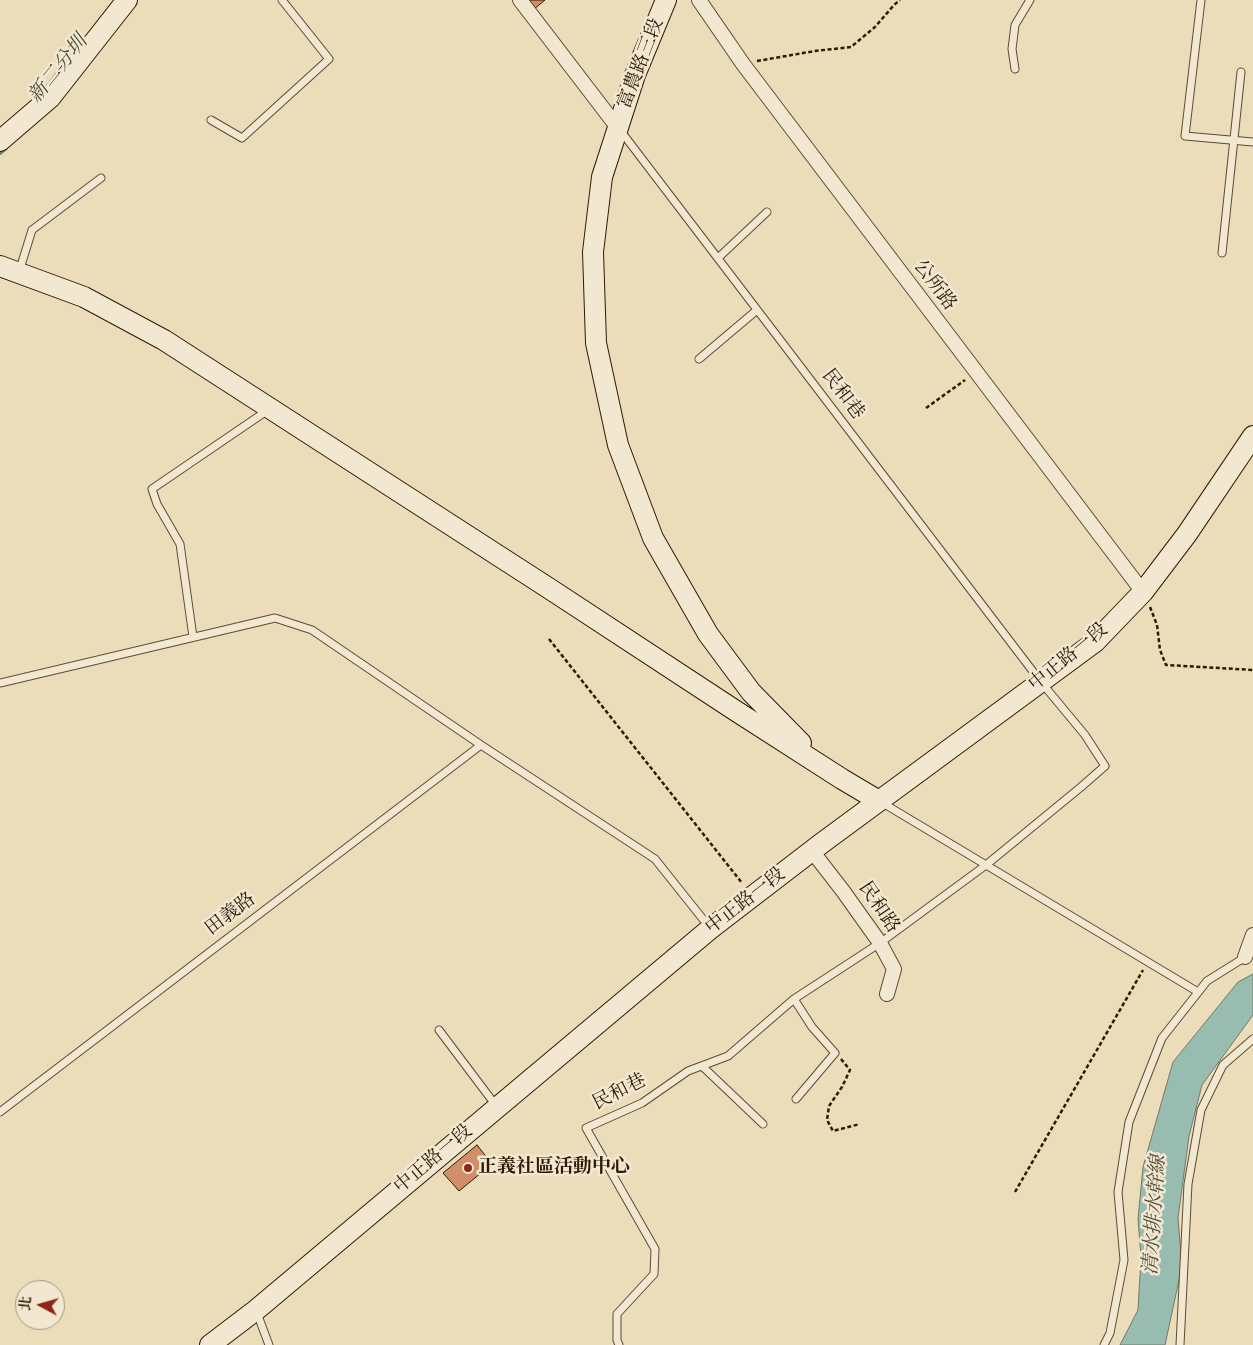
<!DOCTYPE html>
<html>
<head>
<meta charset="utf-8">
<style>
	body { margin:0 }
	#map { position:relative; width:1253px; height:1345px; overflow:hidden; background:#ebdcba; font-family:"IM FELL English","Noto Serif TC",serif }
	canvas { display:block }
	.north { position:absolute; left:15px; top:1280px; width:50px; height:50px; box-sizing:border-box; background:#f2e8d2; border:1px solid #a4967f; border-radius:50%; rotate:276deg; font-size:14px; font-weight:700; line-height:20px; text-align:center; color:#301a03 }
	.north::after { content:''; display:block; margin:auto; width:18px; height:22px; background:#8f2418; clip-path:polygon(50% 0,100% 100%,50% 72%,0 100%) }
</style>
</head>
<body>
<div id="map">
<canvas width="1253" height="1345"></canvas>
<div class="north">北</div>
</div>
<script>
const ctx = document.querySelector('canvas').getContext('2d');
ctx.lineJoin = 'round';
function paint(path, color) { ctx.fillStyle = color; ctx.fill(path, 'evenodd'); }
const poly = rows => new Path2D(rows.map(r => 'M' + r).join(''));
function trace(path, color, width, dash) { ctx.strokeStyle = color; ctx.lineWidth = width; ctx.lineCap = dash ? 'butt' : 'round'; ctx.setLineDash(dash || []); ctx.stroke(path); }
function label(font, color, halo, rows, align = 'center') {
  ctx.font = font + ' "IM FELL English","Noto Serif TC",serif'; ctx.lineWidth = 5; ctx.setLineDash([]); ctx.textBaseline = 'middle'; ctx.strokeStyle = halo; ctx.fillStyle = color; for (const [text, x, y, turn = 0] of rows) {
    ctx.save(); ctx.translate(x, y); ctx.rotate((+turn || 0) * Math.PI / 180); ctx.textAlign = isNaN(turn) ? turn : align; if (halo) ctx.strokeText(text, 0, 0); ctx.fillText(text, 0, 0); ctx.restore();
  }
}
const water = poly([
	[1253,974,1253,1015,1202,1085,1189,1136,1178,1218,1182,1266,1165,1345,1120,1345,1138,1310,1141,1257,1138,1219,1143,1167,1173,1062,1238,982,1253,974]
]);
paint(water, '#98bcaf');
trace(water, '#6e7b6a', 1);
trace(poly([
	[0,153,6,148]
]), '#6e7b6a', 4);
const building = poly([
	[526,0,545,0,533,10,526,0],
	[477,1145,492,1164,459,1191,443,1173,477,1145]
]);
paint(building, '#d08f68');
trace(building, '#301a03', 1);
const lane = poly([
	[1201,0,1185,136,1253,142],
	[1015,69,1012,49,1015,25,1030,0],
	[211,120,242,138,329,59,282,0],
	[1222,253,1241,72],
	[718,258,767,212],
	[19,272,32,230,101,178],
	[699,359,757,310],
	[193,637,180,544,157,504,152,489,268,410],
	[0,683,275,618,312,630,481,745,655,859,710,928],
	[881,802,1198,992],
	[794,999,812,1027,835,1053,796,1099],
	[439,1030,497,1107],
	[702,1066,763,1124],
	[0,1112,481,745],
	[257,1313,269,1345],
	[619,1345,617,1340,617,1314,654,1274,655,1249,586,1128,642,1103,688,1071,728,1056,794,999,880,943,986,865,1081,787,1105,766,1085,735,1041,682,620,130],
	[1104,1345,1110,1333,1124,1260,1118,1192,1129,1122,1162,1038,1207,981,1247,956],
	[1180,1345,1188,1184,1201,1110,1223,1065,1253,1039]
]);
const street = poly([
	[520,0,618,128],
	[699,0,743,64,1143,592],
	[812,851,843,891,880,943,894,969,887,994],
	[1245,957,1253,935]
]);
const secondary = poly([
	[666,0,635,75,602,177,593,252,596,343,618,445,653,538,708,634,751,692,801,743],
	[0,141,50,98,127,0],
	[0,266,84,297,164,340,550,589,736,711,842,779,879,801],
	[210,1345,256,1310,710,929,822,843,1095,642,1143,592,1187,534,1253,436]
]);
trace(lane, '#5f4a31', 9);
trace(street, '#5f4a31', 16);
trace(secondary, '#301a03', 22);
trace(poly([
	[757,61,815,51,851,47,875,27,894,5,900,0],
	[926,408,965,380],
	[1150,607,1157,625,1160,650,1166,665,1253,670],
	[549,639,742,883],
	[841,1059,850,1070,842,1087,829,1106,827,1120,833,1131,860,1124],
	[1015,1192,1143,970]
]), '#301a03', 2.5, [4, 2.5]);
trace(lane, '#f2e8d2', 7);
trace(street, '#f2e8d2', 14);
trace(secondary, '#f2e8d2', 20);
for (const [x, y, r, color] of [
	[468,1168,5,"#8f2418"]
]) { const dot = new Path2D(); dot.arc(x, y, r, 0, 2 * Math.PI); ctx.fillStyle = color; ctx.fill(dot); trace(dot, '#f2e8d2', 2); }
label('19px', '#301a03', '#f2e8d2', [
	["富農路三段",642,64,-69],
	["公所路",934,286,53],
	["民和巷",842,395,53],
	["中正路一段",1069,658,-39],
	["中正路一段",746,902,-38],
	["民和路",878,908,56],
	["田義路",231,915,-37],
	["民和巷",620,1093,-27],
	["中正路一段",434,1160,-40]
]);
label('bold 19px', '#301a03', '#f2e8d2', [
	["正義社區活動中心",478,1168]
], 'left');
label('italic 20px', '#4f4b37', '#f2e8d2', [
	["新二分圳",59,70,-51],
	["清水排水幹線",1156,1215,-86]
]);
</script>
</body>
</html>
